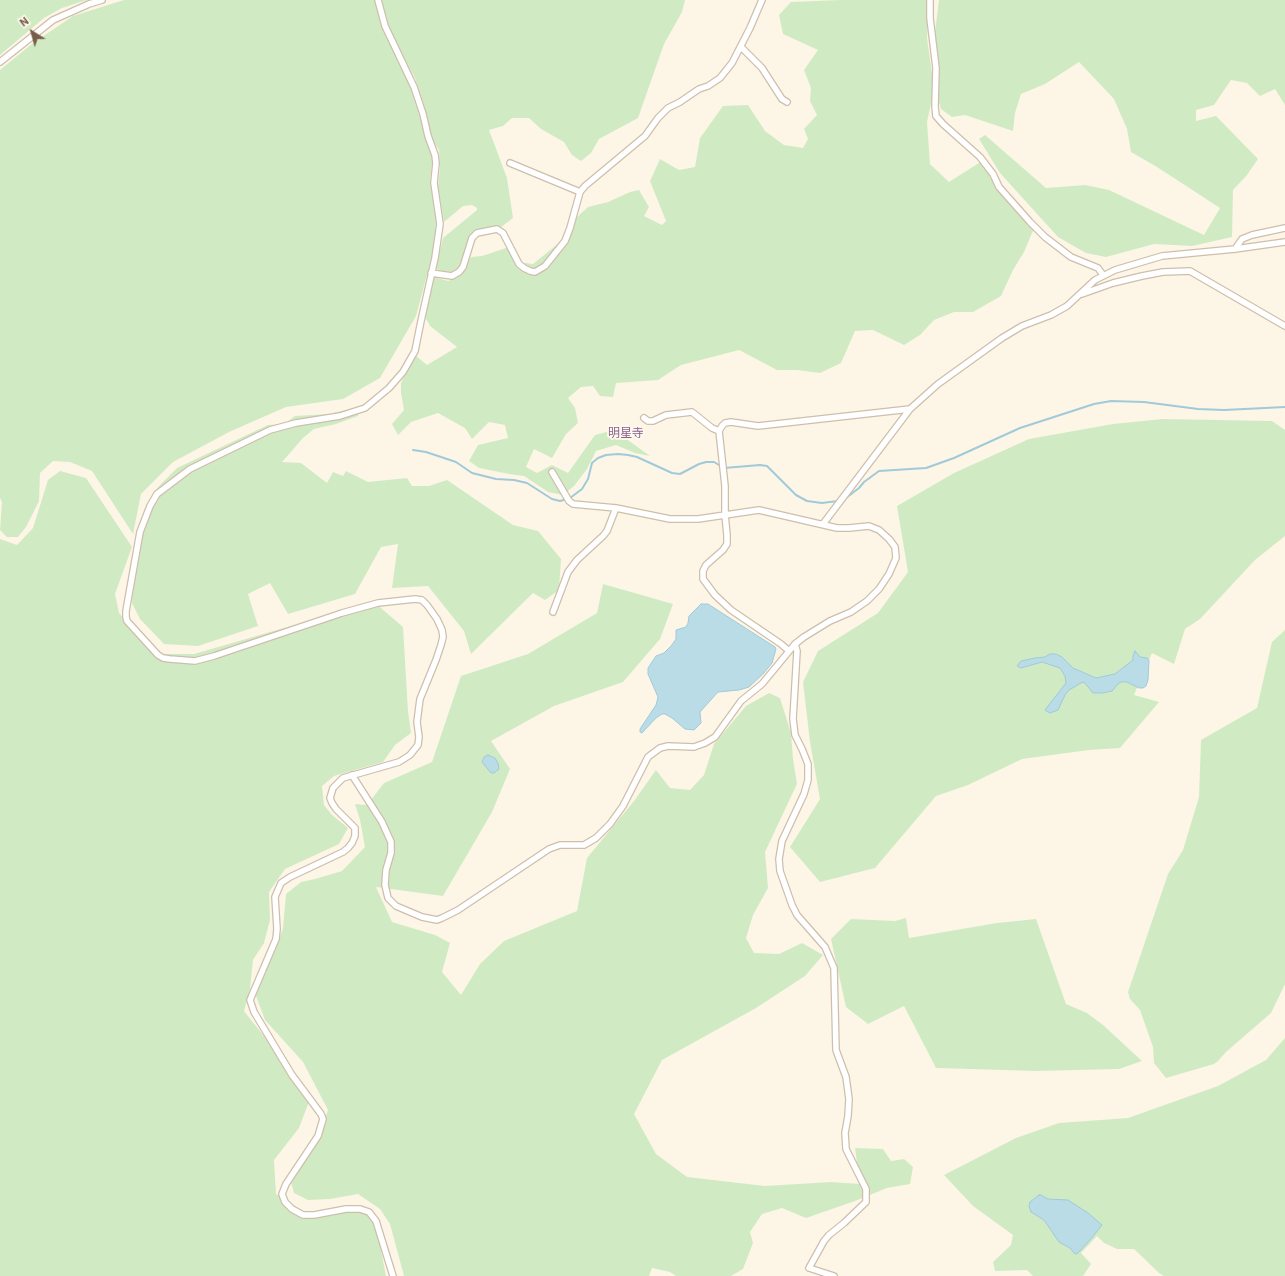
<!DOCTYPE html>
<html>
<head>
<meta charset="utf-8">
<style>
	body { margin:0 }
	#map { position:relative; width:1285px; height:1276px; overflow:hidden; background:#fdf6e6; font-family:Roboto,sans-serif }
	canvas { display:block }
	.north { position:absolute; left:12px; top:12px; width:40px; height:40px; -webkit-text-stroke:3px #fff9ec; paint-order:stroke; rotate:323deg; font-size:11px; font-weight:700; line-height:16px; text-align:center; color:#765e4a }
	.north::after { content:''; display:block; margin:auto; width:14px; height:18px; background:#765e4a; clip-path:polygon(50% 0,100% 100%,50% 72%,0 100%) }
</style>
</head>
<body>
<div id="map">
<canvas width="1285" height="1276"></canvas>
<div class="north">N</div>
</div>
<script>
const ctx = document.querySelector('canvas').getContext('2d');
ctx.lineJoin = 'round';
function paint(path, color) { ctx.fillStyle = color; ctx.fill(path, 'evenodd'); }
const poly = rows => new Path2D(rows.map(r => 'M' + r).join(''));
function trace(path, color, width, dash) { ctx.strokeStyle = color; ctx.lineWidth = width; ctx.lineCap = dash ? 'butt' : 'round'; ctx.setLineDash(dash || []); ctx.stroke(path); }
function label(font, color, halo, rows, align = 'center') {
  ctx.font = font + ' Roboto,"Noto Sans JP",sans-serif'; ctx.lineWidth = 3.5; ctx.setLineDash([]); ctx.textBaseline = 'middle'; ctx.strokeStyle = halo; ctx.fillStyle = color; for (const [text, x, y, turn = 0] of rows) {
    ctx.save(); ctx.translate(x, y); ctx.rotate((+turn || 0) * Math.PI / 180); ctx.textAlign = isNaN(turn) ? turn : align; if (halo) ctx.strokeText(text, 0, 0); ctx.fillText(text, 0, 0); ctx.restore();
  }
}
paint(poly([
	[0,0,87,0,62,8,44,18,0,55],
	[124,0,375,0,383,26,409,84,428,142,433,156,430,180,436,217,435,245,416,316,380,378,343,399,286,407,229,432,173,462,141,494,133,534,92,471,70,462,53,461,40,473,39,501,26,527,18,537,7,537,0,530,2,502,0,498,0,70,33,43,73,16],
	[382,0,685,0,682,12,664,44,638,118,599,139,591,153,581,161,572,155,564,142,541,129,529,118,512,118,503,126,489,130,507,178,513,218,501,227,477,230,469,238,459,269,452,272,439,271,436,267,443,238,477,210,477,208,472,205,463,206,444,222,438,187,440,168,439,150,433,141,428,127,424,104,415,78,401,53,388,25],
	[840,0,929,0,927,38,933,81,932,99,927,122,930,164,949,182,982,161,991,179,1035,226,1024,252,1013,270,1001,296,973,312,954,312,934,320,920,335,904,345,873,330,855,331,841,363,820,373,797,370,777,370,739,350,681,365,658,380,616,383,613,397,600,396,593,386,581,387,568,398,575,408,578,423,566,434,552,458,534,449,526,467,537,473,552,465,568,473,595,435,614,430,650,456,635,453,616,445,596,451,587,469,574,486,563,495,548,492,524,476,509,474,479,468,469,461,478,445,508,438,505,425,489,422,472,439,465,428,438,413,411,422,398,435,392,424,404,410,401,393,401,383,415,355,427,365,457,347,430,326,425,317,434,277,448,281,461,275,471,257,482,256,509,247,518,262,533,264,570,234,576,218,588,207,608,202,630,192,639,190,649,207,644,216,662,225,666,221,650,181,660,159,679,170,695,167,700,138,723,106,748,105,765,131,784,145,803,148,808,139,804,129,817,115,810,101,811,88,804,70,818,50,783,34,779,15,791,2],
	[939,0,1285,0,1285,105,1275,89,1260,96,1247,83,1231,80,1214,105,1196,110,1196,121,1216,116,1258,159,1247,175,1233,190,1232,237,1192,246,1154,244,1106,257,1086,253,1058,237,1000,173,979,139,985,135,1046,188,1085,185,1109,190,1204,235,1220,208,1157,167,1131,152,1127,129,1114,99,1079,62,1045,84,1021,94,1015,113,1013,131,965,115,952,117,941,109,937,95,934,40],
	[361,406,358,416,336,424,314,429,303,438,282,462,301,463,327,483,333,472,343,476,346,471,368,482,407,478,412,486,429,486,447,480,513,525,538,531,561,559,559,590,545,600,533,593,471,654,464,631,428,586,392,588,398,544,381,547,355,594,288,614,270,583,248,594,258,626,198,646,164,644,140,619,132,603,136,561,144,515,158,487,177,468,268,425,284,424,295,416,329,414],
	[1163,419,1272,421,1285,430,1285,536,1255,560,1200,619,1185,629,1174,664,1152,653,1134,695,1159,702,1120,748,1089,750,1022,759,968,785,936,796,875,868,820,882,790,847,820,799,810,742,803,682,818,651,878,613,908,572,897,506,954,473,1029,439,1113,424],
	[60,471,86,478,132,547,115,594,119,613,157,654,194,654,374,602,403,627,408,711,411,733,395,745,383,762,334,776,322,786,324,805,332,815,348,828,339,844,285,869,269,892,270,920,264,943,253,960,250,989,244,1011,286,1064,310,1099,299,1128,274,1160,276,1194,305,1212,360,1207,375,1220,386,1276,0,1276,0,539,17,545,33,528,48,480],
	[603,584,673,604,660,639,623,682,554,706,491,741,510,769,492,812,443,896,376,887,392,922,435,935,450,943,442,972,461,995,480,964,504,941,577,911,587,858,634,801,656,770,670,788,690,790,704,775,714,744,746,706,769,693,780,698,791,733,793,759,797,784,765,852,768,888,753,915,746,938,754,953,779,954,802,943,823,955,805,976,756,1008,662,1060,634,1114,656,1154,687,1177,765,1186,831,1182,860,1184,855,1148,883,1149,891,1161,904,1159,913,1167,910,1184,887,1188,855,1201,806,1218,782,1208,762,1214,750,1232,753,1243,743,1269,731,1276,676,1276,670,1272,652,1268,649,1276,404,1276,390,1224,380,1209,358,1194,330,1199,308,1200,294,1193,289,1175,318,1138,328,1110,303,1062,265,1020,256,996,262,970,276,949,283,928,286,894,301,882,315,879,342,871,365,847,360,820,355,804,367,805,384,783,432,762,461,676,528,654,597,613],
	[1285,630,1285,984,1271,1013,1226,1052,1218,1061,1214,1064,1166,1078,1154,1063,1153,1047,1140,1010,1130,999,1128,992,1168,874,1183,850,1199,797,1201,740,1257,708,1272,642],
	[906,918,909,938,997,923,1036,919,1066,1004,1087,1013,1103,1025,1142,1061,1119,1069,1035,1071,936,1068,904,1006,868,1024,846,1007,831,939,851,919,895,921],
	[1285,1038,1285,1276,1164,1276,1159,1273,1134,1249,1117,1249,1104,1243,1097,1236,1081,1253,1091,1264,1083,1276,1033,1276,1027,1270,995,1271,993,1262,1011,1245,1013,1235,973,1206,944,1175,1016,1138,1059,1123,1128,1118,1218,1086,1266,1060]
]), '#d0ebc4');
const water = poly([
	[701,604,708,604,775,647,776,649,772,663,764,673,749,687,739,690,718,692,700,712,701,723,694,730,685,729,672,718,665,714,662,714,656,718,642,733,640,732,640,729,656,705,658,697,648,674,648,668,656,656,664,653,671,646,676,639,676,630,686,627,688,623,689,616,701,604],
	[1135,651,1140,657,1147,658,1149,660,1148,680,1146,686,1143,688,1139,688,1127,682,1121,682,1118,684,1112,691,1102,693,1093,693,1084,682,1081,683,1069,690,1065,695,1058,710,1050,713,1045,710,1066,683,1065,676,1060,668,1042,662,1021,668,1017,666,1021,661,1035,658,1045,657,1050,654,1056,654,1062,657,1073,668,1096,678,1115,674,1133,660,1133,656,1135,651],
	[488,755,495,758,498,763,499,769,494,773,491,773,482,762,484,757,488,755],
	[1039,1195,1041,1195,1048,1199,1068,1200,1088,1213,1102,1225,1090,1240,1077,1254,1074,1253,1070,1248,1059,1242,1044,1220,1031,1212,1029,1206,1030,1202,1039,1195]
]);
paint(water, '#badce7');
trace(water, '#a0cad9', 1);
trace(poly([
	[413,450,426,452,456,462,472,473,496,479,514,480,527,483,552,499,560,501,570,498,582,489,588,479,592,463,598,458,606,455,618,454,628,455,637,457,672,473,680,474,699,464,706,462,714,462,724,468,760,465,767,466,796,495,807,501,822,503,838,501],
	[846,498,859,488,864,482,879,471,926,468,954,458,1020,428,1094,404,1111,401,1144,402,1198,409,1224,410,1285,407]
]), '#a0cad9', 2);
const minor = poly([
	[378,0,385,26,414,87,423,114,428,136,435,155,436,163,434,183,440,224,435,258,421,321,415,351,403,372,389,388,365,408,340,416,296,423,270,430,190,469,157,494,150,506,140,532,126,611,126,617,127,621,158,655,163,658,170,659,195,661,214,656,342,613,378,603,415,599,422,600,427,605,437,619,442,630,443,637,441,645,436,660,420,699,417,722,419,737,418,745,410,755,399,762,343,778,333,788,330,798,332,803,336,809,355,828,355,836,352,843,348,848,343,852,290,877,281,883,275,897,277,929,276,939,250,1000,254,1012,292,1075,321,1114,323,1119,318,1136,286,1184,282,1194,285,1202,292,1209,303,1215,314,1215,346,1209,360,1209,369,1212,376,1221,393,1276],
	[930,0,930,18,936,68,935,106,936,116,943,124,980,157,993,174,999,187,1030,222,1045,237,1071,257,1098,268,1103,275],
	[741,47,762,68,782,99,787,102],
	[0,62,53,20,89,4,102,0],
	[510,163,580,192],
	[1235,249,1242,239,1252,235,1285,228],
	[431,273,452,276,459,272,463,267,472,238,477,233,497,229,503,233,519,264,524,268,530,271,535,272,545,266,565,241,570,228,580,192,585,186,645,136,658,118,668,108,680,102,699,89,708,86,720,78,732,63,750,28,762,0],
	[1082,294,1113,283,1142,276,1163,272,1190,271,1285,326],
	[644,418,648,421,653,421,666,415,692,412,712,428,719,431],
	[823,524,910,409,938,384,1002,338,1022,326,1051,315,1067,306,1095,280,1115,270,1162,256,1235,249,1285,242],
	[553,612,568,572,577,560,603,536,607,531,616,508],
	[795,644,797,651,793,719,795,735,802,749,808,764,808,780,804,794,782,841,779,859,780,871,792,905,797,915,825,947,834,968,836,1050,846,1077,849,1099,848,1116,845,1133,846,1149,866,1189,866,1202,844,1223,829,1235,824,1241,809,1268,834,1276],
	[789,651,781,644,731,610,715,595,703,579,703,571,706,565,723,550,727,544,727,535,725,515,725,486,719,431,722,426,725,423,731,422,758,426,910,409],
	[352,775,382,822,391,842,391,853,386,870,385,885,388,898,396,906,422,917,437,920,442,918,458,910,549,849,560,845,584,845,596,838,610,824,623,806,648,757,660,748,668,746,694,747,705,743,715,737,741,701,762,684,795,644,804,637,830,621,851,612,867,601,879,589,889,574,896,558,895,547,889,539,879,530,869,526,849,528,837,528,759,510,698,519,670,519,616,508,573,504,569,501,552,472]
]);
trace(minor, '#cfbeac', 8);
trace(minor, '#fff', 5.5);
label('12px', '#876193', '#fff9ec', [
	["明星寺",626,434]
]);
</script>
</body>
</html>
